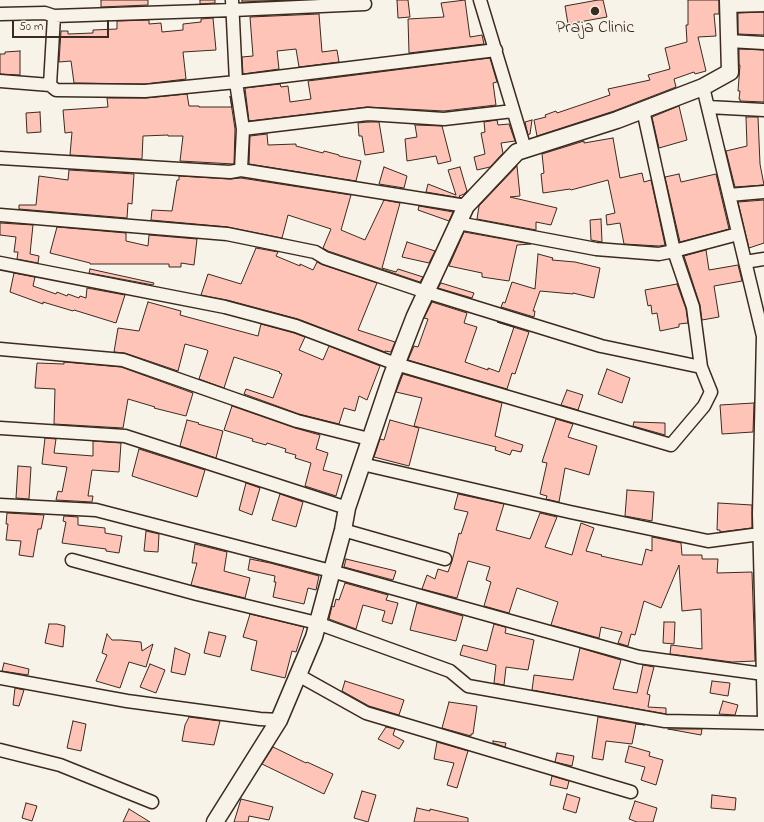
<!DOCTYPE html>
<html>
<head>
<meta charset="utf-8">
<style>
	body { margin:0 }
	#map { position:relative; width:764px; height:822px; overflow:hidden; background:#f7f3e8; font-family:"Indie Flower",sans-serif }
	canvas { display:block }
	.scale { position:absolute; left:12px; top:20px; width:97px; height:18px; box-sizing:border-box; border:2px solid #3b2a1e; border-top:0; padding-left:5px; font-size:12px; line-height:14px; white-space:nowrap; color:#3b2a1e; -webkit-text-stroke:3px #f7f3e8; paint-order:stroke }
</style>
</head>
<body>
<div id="map">
<canvas width="764" height="822"></canvas>
<div class="scale">50 m</div>
</div>
<script>
const ctx = document.querySelector('canvas').getContext('2d');
ctx.lineJoin = 'round';
function paint(path, color) { ctx.fillStyle = color; ctx.fill(path, 'evenodd'); }
const poly = rows => new Path2D(rows.map(r => 'M' + r).join(''));
function trace(path, color, width, dash) { ctx.strokeStyle = color; ctx.lineWidth = width; ctx.lineCap = dash ? 'butt' : 'round'; ctx.setLineDash(dash || []); ctx.stroke(path); }
function label(font, color, halo, rows, align = 'center') {
  ctx.font = font + ' "Indie Flower",sans-serif'; ctx.lineWidth = 3; ctx.setLineDash([]); ctx.textBaseline = 'middle'; ctx.strokeStyle = halo; ctx.fillStyle = color; for (const [text, x, y, turn = 0] of rows) {
    ctx.save(); ctx.translate(x, y); ctx.rotate((+turn || 0) * Math.PI / 180); ctx.textAlign = isNaN(turn) ? turn : align; if (halo) ctx.strokeText(text, 0, 0); ctx.fillText(text, 0, 0); ctx.restore();
  }
}
const building = poly([
	[101,0,148,0,148,5,101,7,101,0],
	[200,0,215,0,215,3,200,4,200,0],
	[242,0,288,0,242,2,242,0],
	[397,0,408,0,410,17,398,18,397,0],
	[465,0,470,37,482,35,484,44,409,53,408,19,444,17,441,3,465,0],
	[598,0,603,0,607,17,568,24,565,6,598,0],
	[688,0,719,0,719,14,714,14,716,36,698,37,706,71,695,74,694,72,674,79,676,87,614,111,537,136,534,120,546,117,545,115,556,111,557,113,610,95,608,89,650,80,648,75,670,69,665,48,687,42,686,25,688,25,688,0],
	[764,12,764,35,738,34,738,13,764,12],
	[319,14,322,52,337,50,339,62,299,67,296,49,277,51,279,69,243,74,242,57,253,56,250,17,319,14],
	[213,18,216,50,183,52,186,79,145,84,74,83,71,61,59,62,61,31,68,31,68,34,93,33,93,30,117,29,117,21,149,20,149,24,161,23,162,32,183,30,183,24,201,22,201,19,213,18],
	[739,49,764,50,764,102,740,101,740,99,739,99,740,91,738,91,740,65,739,65,739,49],
	[20,51,20,75,0,74,0,54,5,54,5,52,20,51],
	[490,58,497,82,493,83,496,105,444,111,367,107,249,121,245,88,280,84,281,87,288,86,290,102,311,99,308,81,490,58],
	[187,94,189,106,199,106,199,107,232,107,230,96,235,129,234,164,180,161,183,136,168,136,168,135,143,136,142,159,70,155,72,132,65,133,63,110,108,107,107,98,146,98,187,94],
	[679,106,687,140,659,148,652,117,679,106],
	[40,112,41,132,27,133,26,113,40,112],
	[746,117,758,117,760,164,764,185,735,187,726,151,747,146,746,117],
	[497,120,498,125,509,124,515,141,501,143,503,153,490,167,477,170,474,157,485,154,481,133,485,132,484,122,497,120],
	[532,120,530,134,528,135,525,122,532,120],
	[368,122,379,122,384,152,365,155,362,136,359,136,358,123,368,122],
	[415,125,442,126,451,161,438,164,436,156,407,161,405,139,417,137,415,125],
	[267,134,268,145,296,144,296,146,323,153,324,151,339,155,339,156,361,161,356,181,249,164,250,136,267,134],
	[613,138,620,178,642,173,644,182,651,180,665,245,659,246,624,244,620,223,607,225,606,215,615,213,608,180,571,190,570,189,543,193,541,174,544,173,542,154,584,141,584,143,613,138],
	[517,166,520,196,510,197,557,208,551,225,536,222,536,230,477,219,479,206,517,166],
	[384,167,407,176,404,188,379,184,384,167],
	[460,167,467,191,464,194,459,196,461,198,426,192,428,184,456,195,448,170,460,167],
	[69,170,134,174,132,204,128,203,127,218,19,209,19,205,36,205,39,176,68,180,69,170],
	[679,174,681,182,716,174,729,229,680,242,665,177,679,174],
	[179,176,230,179,241,178,351,195,341,230,365,240,384,200,400,203,382,268,396,272,398,269,423,277,420,282,328,251,323,248,331,229,288,215,282,238,228,227,151,220,152,210,172,211,177,180,179,180,179,176],
	[764,200,764,243,749,248,738,202,764,200],
	[419,206,453,212,449,221,418,210,419,206],
	[601,219,602,242,591,240,590,220,601,219],
	[0,223,33,225,30,254,39,256,38,263,17,259,18,252,14,252,16,237,0,235,0,223],
	[57,227,126,233,126,241,148,246,149,235,197,239,194,265,181,263,181,267,169,267,169,264,90,264,90,263,50,253,57,227],
	[464,232,531,244,517,245,509,281,482,277,482,273,449,266,464,232],
	[407,242,435,251,429,263,402,257,407,242],
	[256,248,278,252,276,256,300,266,300,264,313,270,317,262,323,265,377,283,358,330,395,342,391,352,385,351,385,352,298,319,227,300,201,295,208,274,241,284,256,248],
	[706,250,709,270,738,265,742,281,714,286,719,317,702,320,700,305,684,256,706,250],
	[538,254,553,258,552,260,575,262,600,268,594,298,573,293,573,294,540,291,533,311,535,311,534,317,501,307,503,302,505,303,512,282,535,289,538,254],
	[90,269,154,283,153,285,89,273,90,269],
	[14,273,35,277,33,286,56,294,57,292,67,296,68,294,79,298,80,296,86,298,87,288,125,295,116,323,74,310,73,311,43,302,43,304,10,292,14,273],
	[441,283,474,293,472,298,438,288,441,283],
	[677,284,686,309,688,323,679,324,679,327,660,331,657,313,652,314,651,305,648,306,645,290,677,284],
	[148,302,181,311,180,315,258,336,261,324,294,333,305,337,299,350,323,360,329,346,380,366,367,400,359,396,355,411,344,408,339,424,299,414,244,394,246,389,273,398,282,374,279,373,280,372,234,357,224,388,199,379,208,351,207,350,185,344,178,371,125,353,114,352,118,328,139,331,148,302],
	[432,302,467,313,464,323,477,327,465,362,488,370,488,368,499,372,514,327,497,322,529,332,515,374,512,373,507,389,408,360,414,346,418,347,428,319,424,318,432,302],
	[64,362,121,367,193,393,186,416,154,408,155,407,128,399,123,428,54,424,55,389,35,388,37,363,64,364,64,362],
	[607,369,630,378,622,403,598,394,607,369],
	[403,374,502,403,495,436,523,445,521,452,512,450,510,455,495,450,496,447,414,426,422,398,396,392,403,374],
	[567,390,583,395,578,410,561,405,567,390],
	[754,403,753,432,722,434,720,405,754,403],
	[232,406,295,428,320,435,316,449,328,453,323,470,342,475,336,496,305,486,311,463,295,458,296,455,285,452,286,449,267,443,266,445,252,441,253,439,224,430,232,406],
	[556,419,573,424,568,437,597,446,589,475,565,468,559,502,546,499,547,496,540,494,547,463,542,462,556,419],
	[187,420,199,423,198,424,223,431,216,458,180,446,187,420],
	[390,420,419,428,409,466,374,457,380,439,384,440,390,420],
	[634,422,665,423,665,435,633,426,634,422],
	[45,438,56,439,54,453,93,456,93,441,121,443,119,472,92,470,88,496,93,496,92,502,56,500,58,491,62,492,67,467,42,464,45,438],
	[139,449,205,470,197,497,132,476,139,449],
	[18,466,31,467,29,499,16,498,18,466],
	[246,483,260,488,252,515,239,510,246,483],
	[627,490,654,492,652,521,625,516,627,490],
	[280,494,303,502,296,527,272,520,280,494],
	[458,494,504,504,496,530,530,539,540,513,557,517,545,547,572,555,581,523,594,528,586,551,602,555,601,556,642,565,646,549,652,551,652,537,681,543,682,555,702,555,702,559,718,559,717,573,752,572,755,661,732,662,670,654,671,645,702,649,701,609,682,611,679,565,661,608,644,601,635,635,631,634,628,646,618,643,622,632,601,627,599,638,551,625,558,602,517,588,509,613,484,606,491,582,486,580,490,567,468,561,457,598,422,589,427,575,435,579,438,569,448,572,452,561,459,533,461,534,468,512,454,509,458,494],
	[718,503,752,505,752,528,720,532,720,530,717,530,718,503],
	[7,513,44,515,41,529,38,529,33,557,19,555,21,541,6,540,8,524,6,524,7,513],
	[64,516,78,517,78,525,105,528,105,533,122,536,119,553,106,551,106,549,62,543,66,522,63,521,64,516],
	[146,531,159,534,158,552,144,551,146,531],
	[195,544,227,552,224,571,250,578,245,598,191,585,197,563,192,563,195,544],
	[250,559,270,563,319,576,316,590,308,588,304,604,273,597,276,582,274,582,275,576,248,570,250,559],
	[346,559,396,571,393,580,344,567,346,559],
	[345,583,388,595,386,600,398,603,392,624,382,621,385,611,363,605,356,629,329,619,332,606,334,607,336,599,339,600,345,583],
	[417,603,463,616,456,641,410,630,417,603],
	[250,614,304,627,296,652,292,651,285,678,251,670,257,641,243,637,250,614],
	[664,622,675,622,674,644,663,643,664,622],
	[49,624,57,624,65,626,63,647,45,643,49,624],
	[494,624,505,627,506,629,505,633,534,640,528,670,506,667,504,685,494,683,496,665,460,655,463,645,487,651,494,624],
	[209,632,226,636,220,657,204,653,209,632],
	[107,634,112,640,121,640,141,642,142,651,153,644,146,667,129,662,120,688,96,681,107,655,102,653,107,634],
	[175,648,190,654,185,675,171,672,175,648],
	[580,648,621,660,613,689,637,693,643,665,654,667,647,694,650,695,648,707,666,708,666,714,532,690,534,675,573,680,580,648],
	[4,663,29,669,28,675,2,671,4,663],
	[150,664,165,670,156,693,140,687,150,664],
	[345,681,404,700,399,715,369,706,342,691,345,681],
	[712,681,730,683,728,696,710,693,712,681],
	[15,688,24,690,19,706,13,705,15,688],
	[723,701,738,705,735,715,719,714,723,701],
	[449,702,477,706,473,734,471,734,471,736,442,728,449,702],
	[189,717,220,721,214,745,182,741,185,725,189,717],
	[598,717,645,725,636,724,632,744,606,741,603,760,592,758,598,717],
	[73,721,86,724,81,751,67,748,73,721],
	[386,727,395,729,393,735,404,741,399,749,378,739,386,727],
	[668,729,702,729,701,735,668,729],
	[493,741,506,743,505,747,493,743,493,741],
	[437,742,468,751,457,788,447,785,454,763,434,759,437,742],
	[629,746,650,752,649,756,663,760,656,785,641,780,645,767,625,762,629,746],
	[273,747,306,763,307,762,333,774,324,794,262,764,273,747],
	[557,753,574,756,572,766,555,762,557,753],
	[552,776,569,781,567,789,550,785,552,776],
	[362,791,376,795,368,822,354,818,362,791],
	[567,794,580,798,576,813,563,809,567,794],
	[712,795,736,798,735,810,711,808,712,795],
	[241,799,273,807,269,820,249,816,248,822,234,822,241,799],
	[635,801,657,808,653,822,637,822,629,819,635,801],
	[26,803,37,806,32,821,22,818,26,803],
	[417,808,430,811,430,809,468,818,468,822,414,822,417,808],
	[129,809,150,822,123,822,129,809]
]);
paint(building, '#ffc4b8');
trace(building, '#3b2a1e', 1);
const street = poly([
	[232,0,236,82,243,129,241,170,466,206],
	[480,0,525,149],
	[728,6,764,5],
	[0,14,45,13,54,16,233,10,365,4],
	[729,41,764,43],
	[0,81,50,85,56,90,145,91,236,82,496,50],
	[50,85,54,16],
	[703,87,763,336,759,514,764,718],
	[708,107,764,110],
	[243,129,368,114,444,119,513,111],
	[0,158,230,172,241,170],
	[729,195,764,192],
	[0,215,227,234,315,252,325,258,426,292,601,346,701,367],
	[458,223,596,249,659,254,674,251,738,234],
	[745,262,764,259],
	[0,263,225,307,296,326,396,364,671,445,704,406,711,392,701,367,693,307,674,251,643,110],
	[0,349,123,360,297,421,369,439],
	[0,428,125,436,347,508],
	[362,464,570,512,708,541,760,534],
	[0,505,96,510,331,571,639,657,764,674],
	[343,530,445,559],
	[72,560,197,594,317,623,450,671,468,686,665,721,764,723],
	[298,675,366,713,631,792],
	[0,678,127,701,260,719,279,720],
	[0,750,60,765,152,802]
]);
const secondary = poly([
	[215,822,279,720,314,637,343,530,347,508,391,378,415,316,466,206,517,152,617,120,703,87,730,72,728,0]
]);
trace(street, '#3b2a1e', 15);
trace(secondary, '#3b2a1e', 19);
trace(street, '#f7f3e8', 12);
trace(secondary, '#f7f3e8', 16);
for (const [x, y, r, color] of [
	[595,11,5,"#3b2a1e"]
]) { const dot = new Path2D(); dot.arc(x, y, r, 0, 2 * Math.PI); ctx.fillStyle = color; ctx.fill(dot); trace(dot, '#f7f3e8', 1.5); }
label('18px', '#3b2a1e', '#f7f3e8', [
	["Praja Clinic",595,29]
]);
</script>
</body>
</html>
